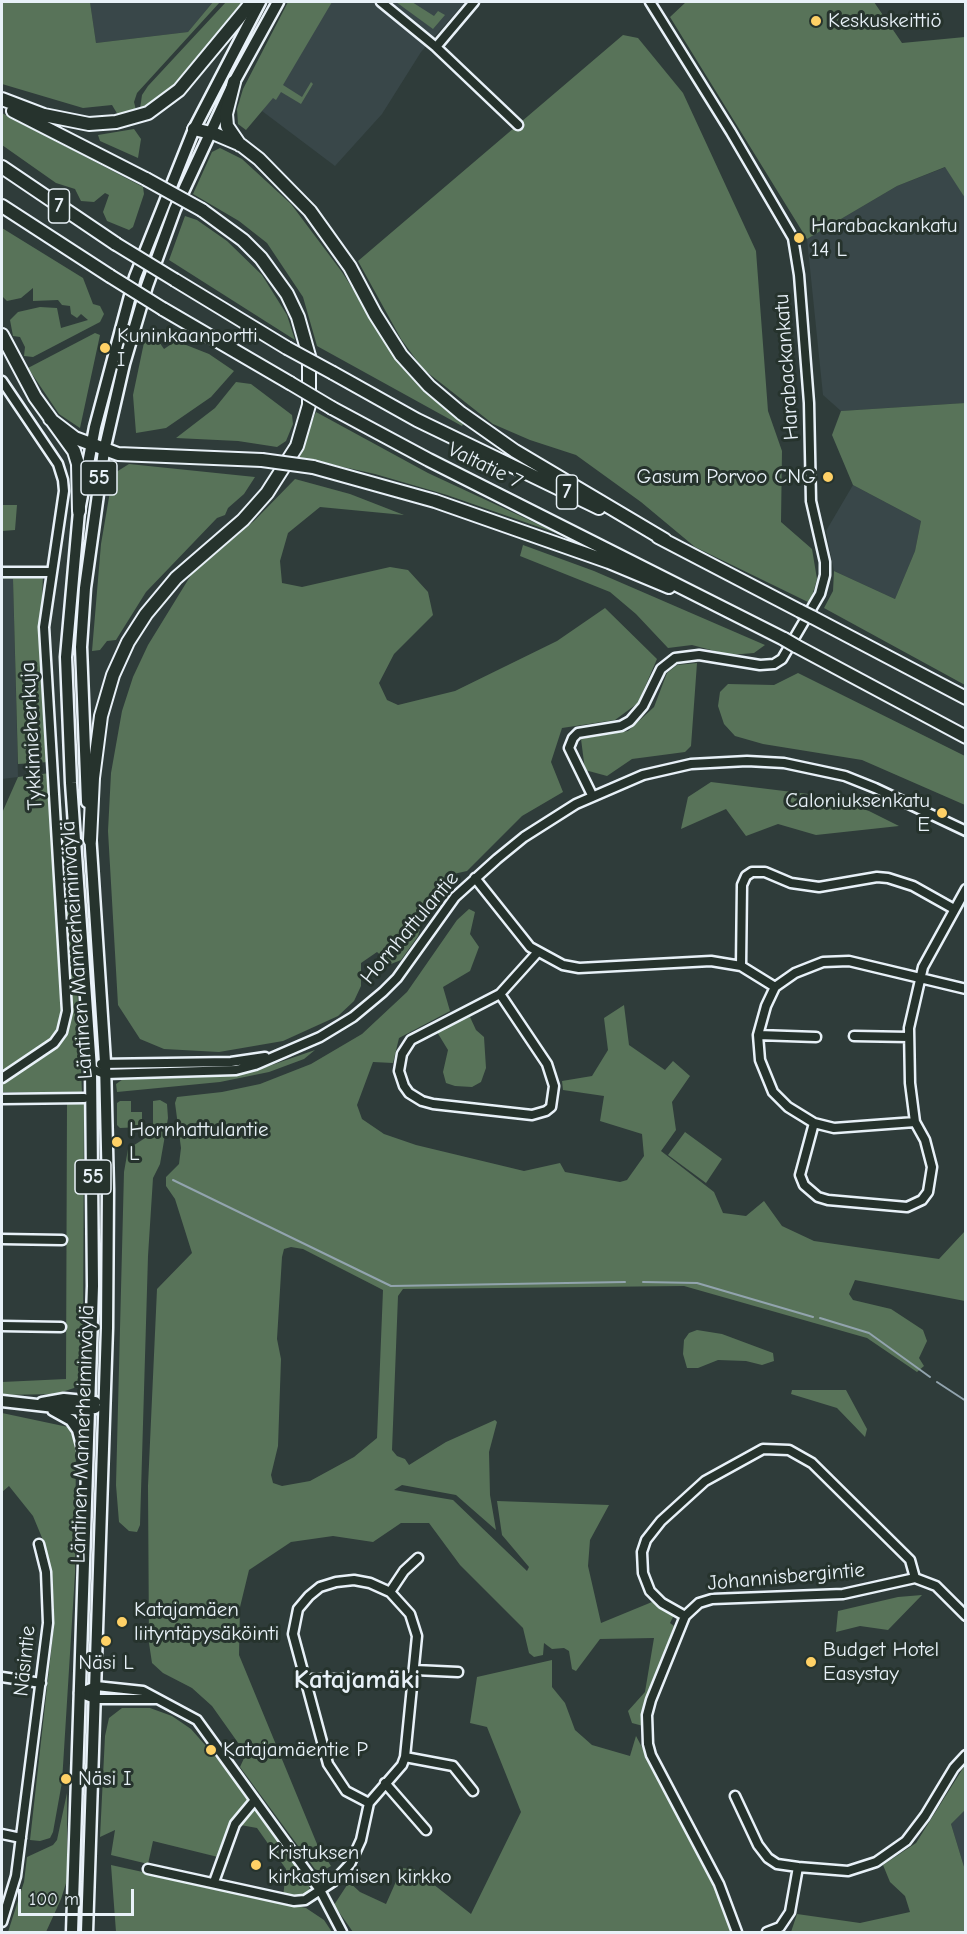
<!DOCTYPE html>
<html>
<head>
<meta charset="utf-8">
<style>
	body { margin:0 }
	#map { position:relative; width:967px; height:1934px; overflow:hidden; background:#2f3c3a; font-family:"Comic Neue",sans-serif }
	canvas { display:block }
	.frame { position:absolute; inset:0; border:3px solid #e8f1f8; pointer-events:none }
	.scale { position:absolute; left:18px; top:1889px; width:116px; height:27px; box-sizing:border-box; border:3px solid #e8f1f8; border-top:0; padding-left:8px; font-size:18px; line-height:21px; white-space:nowrap; color:#e8f1f8; -webkit-text-stroke:4px #26332d; paint-order:stroke }
</style>
</head>
<body>
<div id="map">
<canvas width="967" height="1934"></canvas>
<div class="frame"></div>
<div class="scale">100 m</div>
</div>
<script>
const ctx = document.querySelector('canvas').getContext('2d');
ctx.lineJoin = 'round';
function paint(path, color) { ctx.fillStyle = color; ctx.fill(path, 'evenodd'); }
const poly = rows => new Path2D(rows.map(r => 'M' + r).join(''));
function trace(path, color, width, dash) { ctx.strokeStyle = color; ctx.lineWidth = width; ctx.lineCap = dash ? 'butt' : 'round'; ctx.setLineDash(dash || []); ctx.stroke(path); }
function label(font, color, halo, rows, align = 'center') {
  ctx.font = font + ' "Comic Neue",sans-serif'; ctx.lineWidth = 6; ctx.setLineDash([]); ctx.textBaseline = 'middle'; ctx.strokeStyle = halo; ctx.fillStyle = color; for (const [text, x, y, turn = 0] of rows) {
    ctx.save(); ctx.translate(x, y); ctx.rotate((+turn || 0) * Math.PI / 180); ctx.textAlign = isNaN(turn) ? turn : align; if (halo) ctx.strokeText(text, 0, 0); ctx.fillText(text, 0, 0); ctx.restore();
  }
}
paint(poly([
	[90,2,213,2,188,32,96,43],
	[329,2,465,2,421,52,382,114,335,166,262,111],
	[946,167,965,198,965,403,841,411,823,395,807,239,897,186],
	[853,485,921,521,915,551,895,599,834,571,826,531],
	[2,579,13,579,18,777,2,779],
	[965,1810,965,1870,951,1824]
]), '#394749');
paint(poly([
	[2,2,90,2,96,43,188,32,213,2,220,2,137,93,134,102,136,110,118,115,112,105,83,108,2,84],
	[226,2,245,2,175,88,157,102,140,109,142,95,148,86],
	[288,2,332,2,283,85,302,97,311,82,313,84,301,104,281,92,276,100,273,98,246,130,238,124,237,109,243,89],
	[396,2,412,2,434,16,438,11,445,15,433,29],
	[686,2,874,2,902,43,965,37,965,198,945,167,897,186,807,239,670,17],
	[623,35,638,38,683,93,756,251,768,411,782,451,781,522,812,549,817,579,810,603,695,547,641,502,576,455,530,440,493,424,423,369,401,339,358,261],
	[2,113,143,187,144,194,133,227,129,230,107,221,103,212,109,195,105,193,94,202,81,201,75,189,56,183,2,145],
	[134,129,141,139,138,158,100,141,98,135],
	[220,148,242,159,291,204,342,272,391,349,464,423,462,426,317,346,303,297,267,243,239,221,193,194,212,152],
	[185,216,197,220,227,241,262,275,287,315,295,340,169,260],
	[2,228,83,278,93,304,100,306,104,314,100,322,33,357,24,356,25,347,20,337,13,336,10,320,18,312,40,307,57,308,61,328,88,320,81,314,77,318,71,314,70,306,62,305,58,300,33,301,33,288,21,298,7,301,2,296],
	[95,333,100,335,80,428,59,414,28,368],
	[146,333,155,336,164,349,176,341,209,354,234,371,211,397,166,428,136,433,133,395],
	[236,382,251,384,292,415,293,424,286,441,277,447,238,441,176,438,215,408],
	[965,403,966,403,965,685,824,608,833,591,834,571,895,599,915,551,921,521,853,485,832,435,841,411],
	[316,412,428,473,559,534,447,495,375,474,298,457],
	[129,464,255,477,244,494,228,508,225,515,217,518,146,592,116,640,107,641,100,650,92,651,101,544,113,474],
	[295,479,350,494,404,515,320,507,288,533,280,561,282,583,302,587,390,567,408,570,428,592,433,615,394,654,379,683,387,700,398,705,455,691,557,641,605,608,657,659,638,703,615,720,562,728,551,762,563,792,522,816,467,871,449,875,429,897,418,936,401,960,391,964,377,952,361,963,361,986,354,1001,338,1016,283,1041,219,1052,164,1049,140,1039,118,1005,108,831,111,773,122,711,133,677,148,645,191,575,254,521],
	[2,505,17,505,15,530,2,531],
	[523,545,594,571,765,645,754,653,730,655,692,645,668,648,636,614,610,592,520,556],
	[2,575,43,576,41,619,49,762,18,764,13,579,2,579],
	[697,663,691,746,685,752,632,759,607,776,585,770,581,739,628,731,654,707,667,673,677,665],
	[798,673,965,756,965,805,862,760,763,744,735,736,724,724,718,706,720,692,728,684,774,685],
	[58,772,77,981,82,1093,2,1092,2,813,18,777],
	[711,782,825,796,869,811,899,826,816,835,778,824,746,836,726,809,681,829,688,797],
	[469,909,475,912,470,934,479,947,470,971,443,987,450,1011,399,1038,393,1063,373,1062,357,1105,362,1119,384,1134,416,1145,524,1171,560,1163,565,1172,620,1182,627,1180,644,1156,642,1134,600,1121,604,1096,563,1090,562,1081,592,1076,608,1050,604,1018,624,1005,629,1045,665,1070,673,1061,690,1076,672,1102,676,1130,661,1151,714,1192,723,1213,746,1216,764,1201,782,1226,814,1241,939,1259,965,1231,965,1301,855,1280,849,1294,853,1300,891,1309,923,1330,927,1341,919,1358,924,1366,917,1372,867,1338,684,1286,403,1289,398,1296,392,1450,397,1456,405,1459,409,1465,446,1442,495,1420,497,1422,489,1452,490,1495,496,1530,456,1495,402,1485,394,1490,453,1500,527,1571,529,1567,502,1535,497,1501,609,1505,590,1540,588,1566,601,1623,652,1602,674,1615,670,1623,674,1626,652,1684,643,1726,632,1723,628,1711,645,1692,654,1638,600,1639,576,1671,572,1669,569,1651,564,1648,552,1649,544,1643,543,1655,534,1657,529,1653,523,1628,460,1565,429,1523,401,1523,373,1542,333,1536,291,1542,249,1570,240,1607,239,1655,317,1844,331,1866,321,1872,315,1869,240,1767,246,1754,212,1706,192,1688,163,1673,152,1663,149,1643,148,1486,157,1289,192,1253,175,1199,166,1186,166,1177,179,1164,181,1148,175,1103,177,1097,222,1092,260,1084,311,1064,362,1034,407,992,457,920],
	[291,1247,303,1249,383,1290,377,1438,354,1457,310,1481,282,1486,273,1483,271,1475,278,1446,281,1359,277,1339,282,1257,284,1249],
	[470,1017,476,1030,484,1037,486,1068,481,1082,472,1087,455,1086,446,1083,443,1072,448,1050,437,1032,438,1028],
	[315,1050,304,1059,269,1072,220,1082,117,1092,116,1084,126,1077,219,1076,266,1067],
	[160,1100,167,1104,168,1118,160,1164,153,1178,148,1256,140,1525,137,1532,129,1531,119,1522,116,1485,124,1172,128,1149,153,1133,153,1101],
	[120,1101,131,1101,131,1112,142,1112,142,1127,120,1128,117,1125,117,1103],
	[84,1103,83,1339,78,1381,74,1388,56,1394,2,1395,2,1382,66,1379,67,1104],
	[685,1132,722,1159,706,1183,668,1155],
	[697,1330,722,1334,773,1353,774,1361,762,1365,746,1361,718,1360,698,1368,687,1368,683,1354,684,1340,689,1333],
	[792,1390,846,1390,867,1429,865,1437,837,1408,791,1394],
	[2,1413,68,1427,76,1442,75,1573,62,1782,53,1832,50,1838,40,1841,30,1840,54,1625,52,1573,45,1545,33,1516,9,1486,2,1492],
	[922,1595,888,1630,860,1626,836,1632,838,1611,898,1597],
	[552,1660,552,1687,565,1703,575,1730,592,1745,630,1756,636,1736,707,1869,733,1932,353,1932,334,1905,349,1882,360,1892,386,1904,402,1868,414,1869,471,1914,521,1812,487,1727,470,1723,477,1677],
	[122,1708,150,1708,172,1716,191,1729,244,1789,310,1884,309,1891,294,1901,283,1898,286,1869,257,1828,235,1824,222,1858,153,1841,148,1864,111,1855,115,1830,100,1837,105,1736,109,1718],
	[965,1765,965,1810,951,1824,965,1870,965,1932,791,1932,797,1914,860,1923,910,1912,905,1896,890,1882,883,1865,916,1843],
	[67,1793,67,1880,61,1899,46,1932,8,1932,24,1882,27,1857,53,1845,57,1840],
	[111,1865,306,1908,324,1920,332,1932,116,1932]
]), '#587359');
trace(poly([
	[173,1180,391,1286,625,1282],
	[643,1282,697,1283,813,1317],
	[820,1318,869,1333,930,1377],
	[937,1382,966,1401]
]), '#92a4ae', 2);
const minor = poly([
	[381,2,436,47,518,125],
	[436,47,474,2],
	[2,381,58,464,63,480,64,491,44,627,67,1011,62,1032,54,1043,2,1078],
	[2,572,51,572],
	[592,795,569,748,573,738,578,733,621,726,630,721,643,706,661,669,675,658,699,655,760,665,774,664,782,659,820,594,825,575,825,562,811,501,809,403,799,275,793,238,731,132,650,2],
	[475,878,530,947,563,965,579,968,711,961,741,966,775,987],
	[741,966,742,885,746,876,752,872,765,872,791,883,819,887,877,877,888,878,913,886,954,909],
	[500,994,547,1064,554,1086,551,1107,546,1111,532,1115,433,1104,422,1101,409,1093,404,1086,399,1071,402,1054,411,1040,500,994,537,953],
	[758,1035,816,1037],
	[854,1036,909,1037],
	[101,1064,231,1062,265,1057],
	[91,1069,105,1074,236,1070,255,1065,320,1037,353,1017,383,992,397,978,455,897,497,859,524,837,576,804,643,775,691,764,747,761,784,763,845,776,875,788,966,831],
	[2,1099,84,1098],
	[915,1122,834,1128,814,1123,788,1107,773,1092,760,1060,758,1035,766,1006,775,987,795,973,823,962,849,961,966,989],
	[814,1123,800,1175,804,1185,818,1197,828,1200,907,1207,922,1200,928,1192,932,1167,925,1140,915,1122,910,1083,909,1028,923,967,966,889],
	[2,1239,62,1240],
	[2,1326,61,1327],
	[390,1592,404,1571,418,1558],
	[685,1616,662,1603,650,1591,643,1573,642,1552,646,1540,661,1521,705,1481,763,1449,789,1450,812,1463,910,1560,915,1578],
	[415,1670,458,1672],
	[2,1677,41,1683],
	[303,1679,354,1679],
	[79,1693,96,1686,143,1691,197,1720,320,1890,342,1932],
	[79,1693,95,1699,156,1699],
	[405,1757,453,1766,473,1791],
	[385,1783,426,1830],
	[735,1796,758,1845,768,1858,777,1864,798,1867],
	[2,1834,21,1838],
	[148,1869,294,1901,305,1900,334,1881,350,1864,361,1840,369,1803,402,1765,405,1757,417,1636,410,1614,390,1592,370,1583,354,1580,336,1582,320,1587,309,1596,298,1609,293,1634,328,1764,346,1791,369,1803],
	[214,1882,235,1824,255,1800],
	[2,1922,16,1876,48,1623,46,1572,39,1544],
	[737,1932,719,1884,651,1755,648,1744,647,1715,651,1700,685,1616,699,1603,712,1599,843,1594,915,1578,936,1586,966,1616],
	[767,1932,780,1927,790,1912,798,1867,848,1871,876,1862,906,1841,925,1816,954,1768,966,1755]
]);
const major = poly([
	[87,802,81,647,85,588,104,451,124,364,147,286,175,209,234,82,278,2],
	[2,1401,81,1410,95,1408],
	[42,1403,64,1399,95,1402],
	[53,1410,71,1420,78,1430,84,1453],
	[72,1932,93,1286,91,1069,71,783,66,657,79,511,95,427,135,277,194,129,260,2],
	[87,1932,107,1328,108,1190,105,1062,90,833]
]);
const highway = poly([
	[234,82,226,114,227,126,240,145],
	[2,99,44,115,89,124,116,122,148,113,179,90,252,2],
	[13,111,146,179],
	[194,129,215,134,241,145,259,159,310,211,350,267,375,314,401,355,429,386,461,413,515,451,665,540],
	[2,167,116,244],
	[2,206,110,276],
	[175,280,287,348],
	[163,309,290,383],
	[2,335,35,397,74,451,78,464,79,511],
	[333,373,417,420,599,508],
	[332,408,429,460,784,639],
	[50,419,75,438,118,454,262,460],
	[313,467,435,501,609,562,669,587],
	[658,537,800,611],
	[812,617,966,698],
	[796,646,966,737],
	[90,840,93,778,101,716,113,675,128,642,146,614,176,578,243,520,267,493,297,446,309,405,309,356,298,317,287,294,261,258,243,240,202,210]
]);
trace(minor, '#e8f1f8', 13);
trace(major, '#e8f1f8', 15);
trace(highway, '#e8f1f8', 16);
trace(minor, '#26332d', 8);
trace(major, '#26332d', 10);
trace(highway, '#26332d', 12);
const highwayBridge = poly([
	[146,179,202,210],
	[116,244,175,280],
	[110,276,163,309],
	[287,348,333,373],
	[290,383,332,408],
	[262,460,313,467],
	[800,611,812,617],
	[784,639,796,646]
]);
trace(highwayBridge, '#e8f1f8', 16, []);
trace(highwayBridge, '#26332d', 12);
for (const [x, y, r, color] of [
	[816,21,6,"#ffd166"],
	[799,238,6,"#ffd166"],
	[105,348,6,"#ffd166"],
	[828,477,6,"#ffd166"],
	[942,813,6,"#ffd166"],
	[117,1142,6,"#ffd166"],
	[122,1622,6,"#ffd166"],
	[106,1641,6,"#ffd166"],
	[811,1662,6,"#ffd166"],
	[211,1750,6,"#ffd166"],
	[66,1779,6,"#ffd166"],
	[256,1865,6,"#ffd166"]
]) { const dot = new Path2D(); dot.arc(x, y, r, 0, 2 * Math.PI); ctx.fillStyle = color; ctx.fill(dot); trace(dot, '#26332d', 2); }
for (const [x, y, w] of [
	[59,206,21],
	[99,478,36],
	[567,492,21],
	[93,1177,36]
]) { const box = new Path2D(); box.roundRect(x - w / 2, y - 17, w, 34, 4.5); ctx.fillStyle = '#26332d'; ctx.fill(box); trace(box, '#e8f1f8', 1.5); }
label('bold 20px', '#e8f1f8', null, [
	["7",59,206],
	["55",99,478],
	["7",567,492],
	["55",93,1177]
]);
label('21px', '#e8f1f8', '#26332d', [
	["Keskuskeittiö",828,21],
	["Harabackankatu",811,226],
	["14 L",811,250],
	["Kuninkaanportti",117,336],
	["I",117,360],
	["Gasum Porvoo CNG",816,477,"right"],
	["Caloniuksenkatu",930,801,"right"],
	["E",930,825,"right"],
	["Hornhattulantie",129,1130],
	["L",129,1154],
	["Katajamäen",134,1610],
	["liityntäpysäköinti",134,1634],
	["Budget Hotel",823,1650],
	["Easystay",823,1674],
	["Näsi L",106,1663,"center"],
	["Katajamäentie P",223,1750],
	["Näsi I",78,1779],
	["Kristuksen",268,1853],
	["kirkastumisen kirkko",268,1877]
], 'left');
label('21px', '#e8f1f8', '#26332d', [
	["Harabackankatu",787,367,-94],
	["Valtatie 7",485,466,26],
	["Tykkimiehenkuja",32,736,-93],
	["Hornhattulantie",410,928,-50],
	["Läntinen Mannerheiminväylä",77,950,-94],
	["Läntinen Mannerheiminväylä",83,1434,-88],
	["Johannisbergintie",786,1577,-5],
	["Näsintie",25,1661,-84]
]);
label('bold 27px', '#e8f1f8', '#26332d', [
	["Katajamäki",357,1680]
]);
</script>
</body>
</html>
